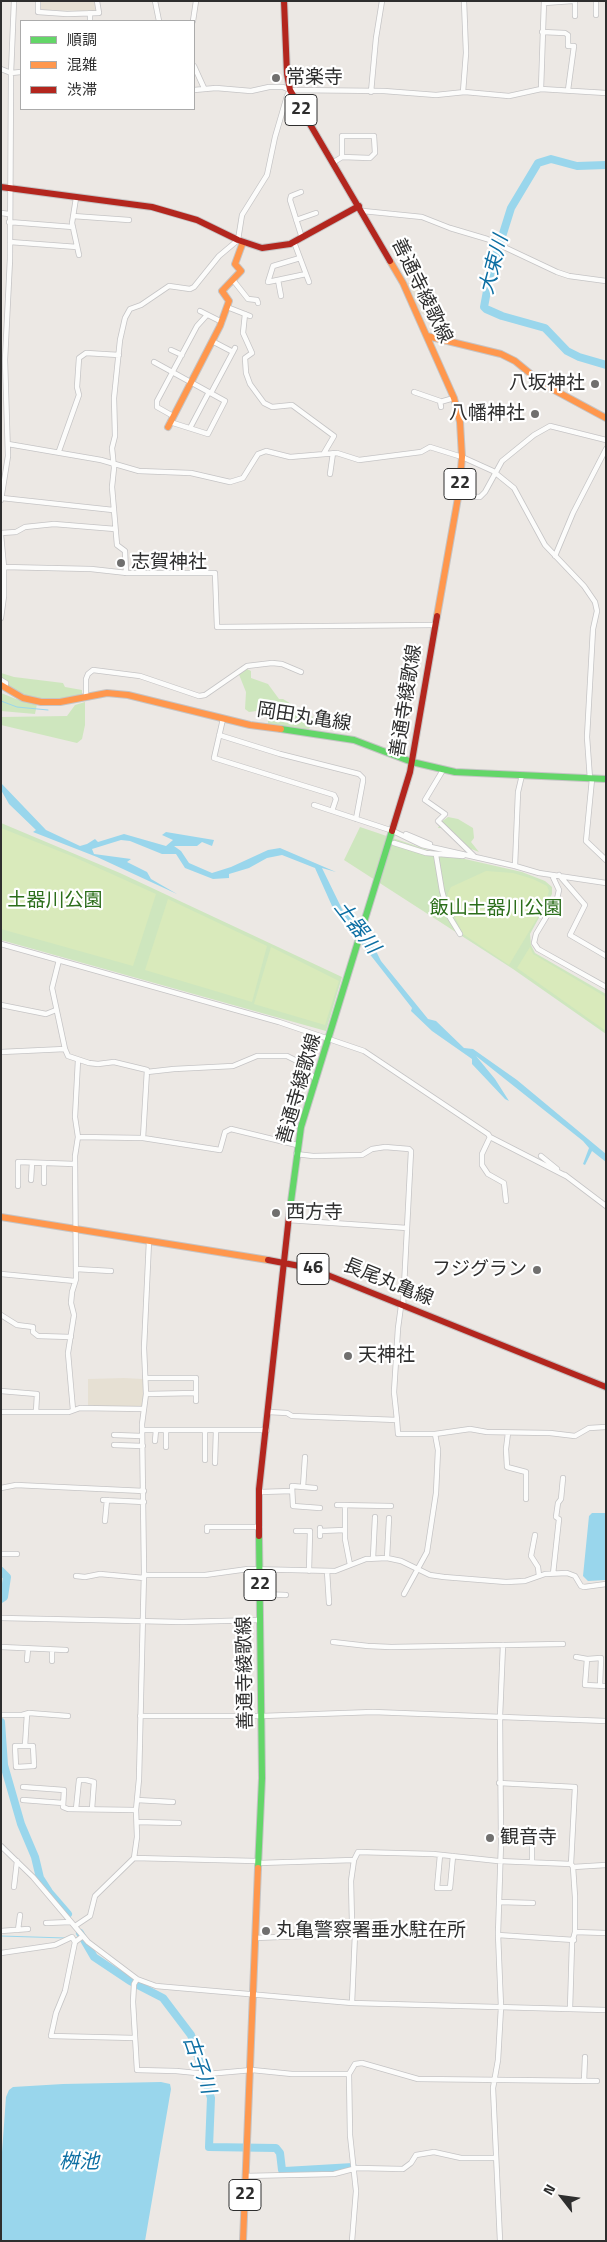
<!DOCTYPE html>
<html>
<head>
<meta charset="utf-8">
<style>
	body { margin:0 }
	#map { position:relative; width:607px; height:2242px; overflow:hidden; background:#ece8e4; font-family:"Titillium Web","Noto Sans JP",sans-serif }
	canvas { display:block }
	.frame { position:absolute; inset:0; border:2px solid #2e2e2e; pointer-events:none }
	.legend { position:absolute; left:20px; top:20px; width:175px; height:90px; box-sizing:border-box; background:#fff; border:1px solid #ababab; margin:0; padding:6px 9px; list-style:none; font-size:15px; color:#2e2e2e }
	.legend li { display:flex; align-items:center; gap:10px; height:25px }
	.legend b { width:25px; border:1px solid #ababab }
	.north { position:absolute; left:537px; top:2172px; width:50px; height:50px; -webkit-text-stroke:4px #fff; paint-order:stroke; rotate:300deg; font-size:14px; font-weight:700; line-height:20px; text-align:center; color:#2e2e2e }
	.north::after { content:''; display:block; margin:auto; width:18px; height:22px; background:#2e2e2e; clip-path:polygon(50% 0,100% 100%,50% 72%,0 100%) }
</style>
</head>
<body>
<div id="map">
<canvas width="607" height="2242"></canvas>
<div class="frame"></div>
<ul class="legend">
<li><b style="height:6px;background:#63d668"></b>順調</li>
<li><b style="height:6px;background:#ff974d"></b>混雑</li>
<li><b style="height:6px;background:#b3261e"></b>渋滞</li>
</ul>
<div class="north">N</div>
</div>
<script>
const ctx = document.querySelector('canvas').getContext('2d');
ctx.lineJoin = 'round';
function paint(path, color) { ctx.fillStyle = color; ctx.fill(path, 'evenodd'); }
const poly = rows => new Path2D(rows.map(r => 'M' + r).join(''));
function trace(path, color, width, dash) { ctx.strokeStyle = color; ctx.lineWidth = width; ctx.lineCap = dash ? 'butt' : 'round'; ctx.setLineDash(dash || []); ctx.stroke(path); }
function label(font, color, halo, rows, align = 'center') {
  ctx.font = font + ' "Titillium Web","Noto Sans JP",sans-serif'; ctx.lineWidth = 4.5; ctx.setLineDash([]); ctx.textBaseline = 'middle'; ctx.strokeStyle = halo; ctx.fillStyle = color; for (const [text, x, y, turn = 0] of rows) {
    ctx.save(); ctx.translate(x, y); ctx.rotate((+turn || 0) * Math.PI / 180); ctx.textAlign = isNaN(turn) ? turn : align; if (halo) ctx.strokeText(text, 0, 0); ctx.fillText(text, 0, 0); ctx.restore();
  }
}
paint(poly([
	[40,1,95,1,96,9,94,11,42,10,39,8],
	[406,282,432,289,444,317,421,314],
	[124,1378,143,1379,145,1393,143,1406,88,1406,88,1379]
]), '#e6e0d3');
paint(poly([
	[245,668,251,671,251,678,268,684,279,699,283,699,313,717,309,730,268,724,268,714,264,710,249,712,245,709,246,692,238,672],
	[1,673,14,677,63,683,65,687,82,690,82,694,63,699,43,701,28,697,3,683],
	[1,693,16,699,37,704,35,714,1,711],
	[85,702,85,725,82,739,77,743,1,725,1,717,67,716,75,705],
	[448,817,458,819,473,828,474,838,471,842,479,852,466,847,445,828,438,828,441,822],
	[1,823,120,873,342,977,326,1031,1,940],
	[360,827,434,852,522,872,545,881,552,887,552,894,530,934,531,945,535,953,606,994,606,1034,513,969,344,860]
]), '#cee6be');
paint(poly([
	[1,828,74,857,156,894,133,966,1,929],
	[486,871,513,873,533,879,547,886,549,891,545,905,509,965,463,934,448,902,448,893,451,887],
	[168,899,267,946,252,1002,145,970],
	[271,947,339,981,325,1025,254,1004],
	[530,947,533,954,606,997,606,1031,517,968]
]), '#d9eabb');
paint(poly([
	[1,783,46,830,80,846,87,844,95,839,98,842,124,834,166,846,173,840,162,835,166,832,214,840,212,846,202,842,197,846,174,846,181,851,189,863,212,873,231,867,268,850,280,848,336,872,322,868,342,909,370,939,381,961,428,1019,436,1021,464,1048,473,1049,517,1080,606,1154,606,1162,592,1151,585,1165,583,1164,589,1148,583,1141,476,1056,495,1079,509,1101,505,1099,472,1064,472,1059,432,1031,411,1011,412,1008,332,906,315,868,282,855,267,858,249,868,229,874,229,878,213,879,185,868,176,854,162,854,130,841,121,840,92,849,94,854,131,859,127,862,147,872,151,879,177,894,97,857,33,832,36,830,9,804,1,790],
	[592,1513,606,1513,606,1580,588,1581,583,1576,589,1516],
	[161,2082,170,2084,171,2089,145,2241,1,2241,1,2166,6,2097,9,2090,13,2087,63,2084]
]), '#99d6ec');
trace(poly([
	[1,701,17,707,48,710],
	[1,1936,65,1938]
]), '#99d6ec', 1);
trace(poly([
	[606,165,577,166,551,159,538,163,511,208,490,275,484,307,486,309,502,316,545,328,567,351,579,357,606,365],
	[1,1571,7,1577,4,1597,1,1599],
	[1,1722,4,1765,21,1824,35,1857,40,1878,49,1892,68,1914],
	[80,1933,94,1957,130,1981,163,1998,191,2035,211,2098,209,2147,276,2148,280,2153,282,2170,285,2171,353,2167]
]), '#99d6ec', 8);
const street = poly([
	[38,1,38,12,67,14,99,13,97,1],
	[155,1,159,21],
	[596,1,596,15],
	[544,3,572,1],
	[90,13,90,21],
	[575,16,575,1],
	[193,21,196,1],
	[542,32,565,33,568,35,568,46,574,46,568,90],
	[194,66,204,88],
	[1,69,11,73,14,1],
	[541,89,544,1],
	[194,90,216,88,251,91,269,87,283,87,290,90,384,91,436,95,465,92,509,96,541,89,606,93],
	[371,92,376,38,382,1],
	[463,92,466,53,464,1],
	[334,162,342,157,370,158,375,153,374,136,342,136,342,157],
	[301,192,291,196,290,200,302,238],
	[76,198,72,223,79,255],
	[363,211,422,217,450,228,487,239,557,272,569,276,606,281],
	[1,213,9,214],
	[73,216,129,220],
	[296,220,316,213],
	[9,222,73,227],
	[10,242,77,247],
	[294,242,309,282],
	[300,258,273,266,268,282,306,274],
	[233,280,248,299,257,300,258,303],
	[278,280,281,296],
	[227,307,250,316],
	[200,311,222,322],
	[245,314,243,333,252,353,245,358,246,373,250,384,264,403,272,407,292,405,334,436,324,453],
	[212,341,233,352],
	[171,350,182,355],
	[154,362,225,401,208,434,170,422],
	[414,392,440,401,441,407],
	[211,393,235,348],
	[440,402,454,398],
	[173,416,157,407,157,401,197,326,207,315],
	[190,428,209,392],
	[8,444,101,460,139,471,191,473,230,482,243,478,258,454,266,451,290,457,337,453,359,460,421,452,430,447,462,457,493,471,514,488,545,545,584,586,595,602,597,611,593,629,587,737,590,779],
	[59,451,79,395,77,387,79,358,86,353,119,355],
	[330,474,333,453],
	[458,496,480,497,485,492,502,461,534,435,550,426,606,440],
	[2,498,113,510],
	[1,500,8,456,5,360,10,259,11,73,21,72],
	[1,533,16,532,25,527,54,524,115,529],
	[1,535,4,567,4,596,1,618],
	[555,556,573,513,606,449],
	[4,567,91,569,127,573,215,573,217,627,435,625],
	[126,573,125,551,117,545,112,487,114,468,112,448,115,436,114,398,120,340,125,318,130,309,141,305,169,286,190,289,194,287,219,256,238,240,242,215,267,175,275,137,287,96,290,90],
	[1,680,6,683,5,688],
	[86,697,86,679,88,674,93,670,140,676,199,696,205,695,247,666,272,663,282,664,301,672],
	[223,719,214,758,334,795,336,799,332,811],
	[219,735,280,754,359,774,363,778,363,781,356,819],
	[443,770,425,800,445,814,438,821,474,856],
	[522,775,518,792,515,866,539,873,606,883],
	[592,779,586,841,606,860],
	[314,805,393,831,422,845,515,866],
	[406,834,430,844],
	[394,843,426,853,463,856],
	[436,855,442,891,449,916,460,934],
	[552,875,559,890,557,899,536,934,534,943,538,949,606,987],
	[559,875,585,905,570,935,606,956],
	[1,944,279,1022,364,1051,488,1134,490,1137,482,1154,482,1165,488,1174,504,1183,506,1201],
	[59,960,52,988,65,1049,68,1056,89,1063,98,1064,114,1062,147,1070,143,1138],
	[1,1005,46,1014,56,1010],
	[1,1052,65,1049],
	[147,1072,174,1069,233,1066,257,1056,287,1056,299,1062,316,1080],
	[78,1137,143,1138,220,1150,225,1132,231,1129,297,1145],
	[490,1137,566,1176],
	[296,1154,313,1156,362,1155,372,1149,385,1147,409,1149,411,1151,403,1306],
	[541,1156,557,1169],
	[565,1175,606,1206],
	[31,1180,32,1163],
	[44,1183,44,1163],
	[18,1186,18,1162,75,1164],
	[288,1220,407,1228],
	[76,1269,111,1271],
	[1,1274,75,1281],
	[1,1315,17,1325,33,1327,33,1332,38,1336,71,1337],
	[146,1378,196,1378,196,1401],
	[1,1391,37,1394,36,1412],
	[146,1394,196,1393],
	[73,1410,68,1353,74,1315,71,1303,72,1292,76,1279,75,1156,78,1137,75,1117,78,1060],
	[1,1412,69,1412,80,1408,144,1409],
	[269,1412,287,1413,292,1416,397,1420,398,1434,435,1434,470,1429,487,1432,550,1433,575,1436,589,1428,606,1427],
	[397,1420,394,1392,398,1328,401,1306],
	[142,1430,267,1430],
	[166,1430,166,1447],
	[508,1433,506,1449,507,1467,526,1472,526,1499],
	[114,1435,142,1436],
	[155,1441,156,1430],
	[114,1445,143,1446],
	[205,1460,205,1430],
	[215,1463,216,1430],
	[303,1487,305,1457],
	[1,1488,16,1485,144,1491],
	[315,1488,292,1486,293,1506,320,1508],
	[260,1492,292,1491],
	[103,1500,144,1502],
	[337,1505,391,1506],
	[345,1505,345,1539,350,1565],
	[105,1521,107,1500],
	[320,1528,320,1536],
	[207,1531,207,1527,260,1527],
	[296,1531,310,1531,309,1571],
	[320,1531,345,1530],
	[535,1535,531,1556,538,1567,539,1576],
	[1,1554,17,1554],
	[373,1558,375,1517],
	[387,1558,389,1518],
	[327,1571,329,1603],
	[553,1574,559,1519,556,1517,558,1503,561,1499,563,1478],
	[144,1575,205,1575,248,1569,335,1571,366,1559,387,1558,401,1561,430,1575,444,1577,506,1582,525,1581,545,1574,567,1573,575,1576,581,1586,584,1587,606,1584],
	[76,1576,85,1577,100,1574,144,1578],
	[260,1594,286,1595],
	[404,1594,427,1552,436,1493,438,1450,435,1434],
	[1,1618,182,1622,260,1620],
	[333,1642,368,1646,391,1647,563,1644],
	[1,1647,66,1650],
	[576,1657,587,1659],
	[27,1660,28,1649],
	[52,1661,52,1650],
	[600,1686,601,1658,587,1659,585,1685,606,1686],
	[1,1715,22,1715,29,1713,68,1716],
	[140,1716,262,1716,373,1712,606,1721],
	[25,1746,15,1746,16,1767,34,1766,33,1746,25,1746,27,1714],
	[499,1783,575,1787,571,1864,573,1867,575,1897,575,1932,572,1943,570,2009],
	[23,1787,64,1790,63,1807,68,1809,136,1810],
	[23,1800,63,1803],
	[137,1800,173,1802],
	[76,1809,79,1780,86,1780,94,1782,92,1809],
	[137,1822,179,1823],
	[1,1846,33,1877,88,1942,137,1979,156,1986,352,2003,606,2010],
	[440,1855,437,1888,450,1888,453,1856],
	[134,1858,256,1861,259,1863,354,1860],
	[532,1862,532,1841],
	[573,1867,606,1865],
	[14,1887,17,1861],
	[500,1902,533,1903],
	[46,1923,71,1922],
	[75,1926,90,1916,95,1896,134,1858,137,1837,136,1810,139,1779,144,1572,142,1424,146,1394,144,1348,149,1241],
	[18,1930,20,1915],
	[1,1931,28,1929],
	[575,1932,606,1933],
	[498,1935,574,1940],
	[83,1936,75,1942,65,1991,56,2013,51,2036,135,2038],
	[255,1938,355,1934],
	[1,1953,55,1945,72,1937,75,1942],
	[137,1979,134,1984,133,2002,137,2070,176,2071,207,2074,252,2070,292,2074,349,2074],
	[352,2003,355,1934,352,1923,351,1881,354,1860,358,1852,433,1854,498,1861,571,1864],
	[584,2081,585,2057],
	[245,2176,334,2174,357,2168,403,2169,411,2163,416,2155,434,2152,461,2158,496,2158],
	[352,2241,356,2191,350,2135,349,2074,355,2064,362,2063,418,2079,597,2081],
	[500,2241,493,2088,498,2060,501,2007,498,1934,501,1843,500,1716,503,1645]
]);
const fast = poly([
	[281,729,354,740,412,762,455,772,606,779],
	[289,1216,301,1127,392,831],
	[258,1868,262,1778,259,1536]
]);
const slow = poly([
	[390,261,403,283,454,398,460,422,462,457,459,492,437,616],
	[427,336,501,354,515,361,543,384,606,418],
	[168,427,220,326,229,301,222,291,241,271,235,264,243,242],
	[1,685,23,698,41,702,60,702,107,693,128,695,250,725,281,729],
	[1,1217,268,1260],
	[243,2241,258,1868]
]);
const jam = poly([
	[284,1,287,74,290,90,390,261],
	[1,187,152,207,197,220,238,240,262,248,290,244,359,206],
	[392,831,410,772,437,616],
	[268,1260,310,1268,606,1387],
	[259,1536,259,1489,289,1216]
]);
trace(street, '#c5c4c5', 6);
trace(fast, '#c5c4c5', 8);
trace(slow, '#c5c4c5', 8);
trace(jam, '#c5c4c5', 8);
trace(street, '#fcfcfb', 4.5);
trace(fast, '#63d668', 6);
trace(slow, '#ff974d', 6);
trace(jam, '#b3261e', 6);
for (const [x, y, r, color] of [
	[276,78,5,"#706f6e"],
	[595,384,5,"#706f6e"],
	[535,414,5,"#706f6e"],
	[121,563,5,"#706f6e"],
	[276,1213,5,"#706f6e"],
	[537,1270,5,"#706f6e"],
	[348,1356,5,"#706f6e"],
	[490,1838,5,"#706f6e"],
	[266,1931,5,"#706f6e"]
]) { const dot = new Path2D(); dot.arc(x, y, r, 0, 2 * Math.PI); ctx.fillStyle = color; ctx.fill(dot); trace(dot, '#fff', 2); }
for (const [x, y, w] of [
	[301,110,32],
	[460,484,32],
	[313,1269,32],
	[260,1585,32],
	[245,2195,32]
]) { const box = new Path2D(); box.roundRect(x - w / 2, y - 15.5, w, 31, 4); ctx.fillStyle = '#fff'; ctx.fill(box); trace(box, '#2e2e2e', 1); }
label('bold 18px', '#2e2e2e', null, [
	["22",301,110],
	["22",460,484],
	["46",313,1269],
	["22",260,1585],
	["22",245,2195]
]);
label('19px', '#2e2e2e', '#fff', [
	["常楽寺",286,78],
	["八坂神社",585,384,"right"],
	["八幡神社",525,414,"right"],
	["志賀神社",131,563],
	["西方寺",286,1213],
	["フジグラン",527,1270,"right"],
	["天神社",358,1356],
	["観音寺",500,1838],
	["丸亀警察署垂水駐在所",276,1931]
], 'left');
label('19px', '#2e2e2e', '#fff', [
	["善通寺綾歌線",421,291,64],
	["善通寺綾歌線",407,701,-81],
	["岡田丸亀線",304,718,9],
	["善通寺綾歌線",300,1089,-74],
	["長尾丸亀線",388,1283,22],
	["善通寺綾歌線",246,1673,-91]
]);
label('19px', '#2c6e1b', '#fff', [
	["土器川公園",55,901],
	["飯山土器川公園",496,909]
]);
label('italic 20px', '#0d6fa3', '#fff', [
	["大束川",495,265,-75],
	["土器川",356,928,52],
	["古子川",198,2065,71],
	["桝池",79,2163]
]);
</script>
</body>
</html>
